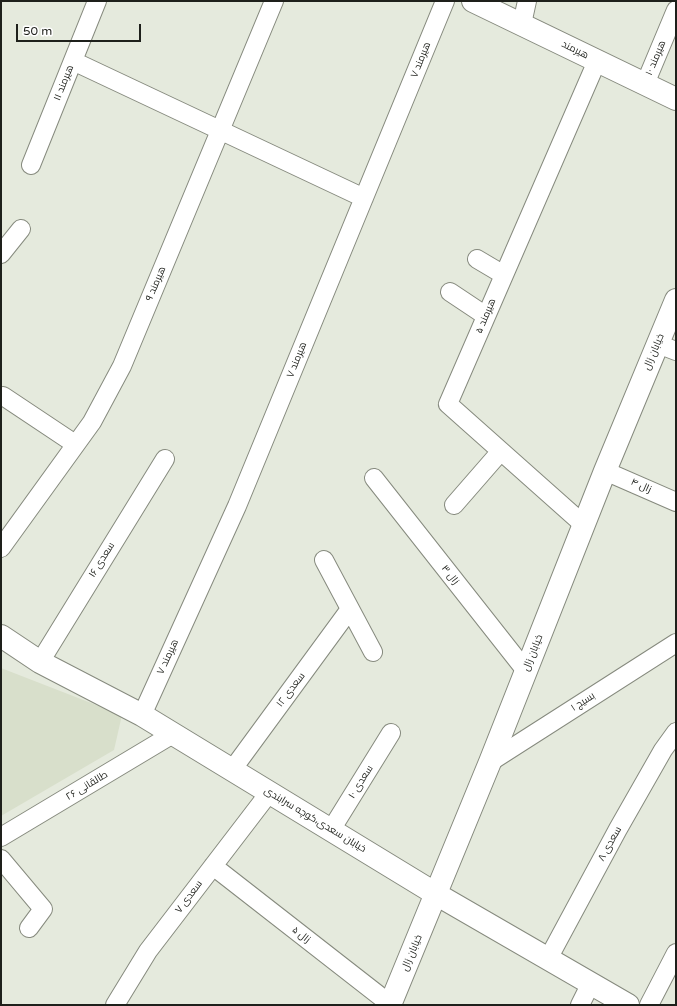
<!DOCTYPE html>
<html>
<head>
<meta charset="utf-8">
<style>
	body { margin:0 }
	#map { position:relative; width:677px; height:1006px; overflow:hidden; background:#e5eadd; font-family:"Varela Round",sans-serif }
	canvas { display:block }
	.frame { position:absolute; inset:0; border:2px solid #1e201b; pointer-events:none }
	.scale { position:absolute; left:16px; top:24px; width:125px; height:18px; box-sizing:border-box; border:2px solid #1e201b; border-top:0; padding-left:5px; font-size:12px; line-height:14px; white-space:nowrap; color:#1e201b; -webkit-text-stroke:3px #fff; paint-order:stroke }
</style>
</head>
<body>
<div id="map">
<canvas width="677" height="1006"></canvas>
<div class="frame"></div>
<div class="scale">50 m</div>
</div>
<script>
const ctx = document.querySelector('canvas').getContext('2d');
ctx.lineJoin = 'round';
function paint(path, color) { ctx.fillStyle = color; ctx.fill(path, 'evenodd'); }
const poly = rows => new Path2D(rows.map(r => 'M' + r).join(''));
function trace(path, color, width, dash) { ctx.strokeStyle = color; ctx.lineWidth = width; ctx.lineCap = dash ? 'butt' : 'round'; ctx.setLineDash(dash || []); ctx.stroke(path); }
function label(font, color, halo, rows, align = 'center') {
  ctx.font = font + ' "Varela Round",Cairo,sans-serif'; ctx.lineWidth = 4; ctx.setLineDash([]); ctx.textBaseline = 'middle'; ctx.strokeStyle = halo; ctx.fillStyle = color; for (const [text, x, y, turn = 0] of rows) {
    ctx.save(); ctx.translate(x, y); ctx.rotate((+turn || 0) * Math.PI / 180); ctx.textAlign = isNaN(turn) ? turn : align; if (halo) ctx.strokeText(text, 0, 0); ctx.fillText(text, 0, 0); ctx.restore();
  }
}
paint(poly([
	[1,668,122,715,114,750,1,816]
]), '#d8dfcb');
const minor = poly([
	[522,24,527,1],
	[73,61,364,198],
	[645,84,676,10],
	[31,165,97,1],
	[1,254,21,229],
	[477,259,504,275],
	[450,292,486,316],
	[658,344,676,351],
	[3,396,75,444],
	[605,471,676,502],
	[374,478,526,671],
	[454,505,501,451],
	[584,525,448,404,597,61],
	[1,548,92,422,122,366,274,1],
	[324,560,373,652],
	[40,662,165,459],
	[142,715,237,506,445,1],
	[490,762,676,643],
	[232,770,350,609],
	[331,830,391,733],
	[1,837,173,734],
	[1,859,43,909,29,928],
	[213,866,390,1004],
	[548,959,618,829,663,750,676,732],
	[115,1005,148,951,269,793],
	[580,1005,591,983],
	[649,1005,676,953]
]);
const tertiary = poly([
	[1,636,40,662,142,715,436,894,628,1005],
	[390,1005,490,762,605,471,676,300]
]);
const secondary = poly([
	[473,1,676,99]
]);
trace(minor, '#868a7e', 20);
trace(tertiary, '#868a7e', 24);
trace(secondary, '#868a7e', 24);
trace(minor, '#fff', 18);
trace(tertiary, '#fff', 22);
trace(secondary, '#fff', 22);
label('10px', '#1e201b', '#fff', [
	["هیرمند",575,50,26],
	["هیرمند ۱۰",656,58,-67],
	["هیرمند ٧",421,60,-68],
	["هیرمند ۱۱",64,83,-68],
	["هیرمند ٩",156,284,-67],
	["هیرمند ۵",486,316,-67],
	["خیابان زال",654,352,-67],
	["هیرمند ٧",297,360,-68],
	["زال ۴",641,486,24],
	["سعدی ۱۶",102,560,-58],
	["زال ۳",450,575,52],
	["خیابان زال",533,653,-68],
	["هیرمند ٧",168,657,-65],
	["سعدی ۱۲",291,690,-53],
	["بسیج ۱",583,702,-33],
	["سعدی ۱۰",361,782,-58],
	["طالقانی ۲۶",87,786,-31],
	["خیابان سعدی،کوچه سرابندی",315,820,31],
	["سعدی ۸",610,844,-61],
	["سعدی ۷",189,897,-53],
	["زال ۵",301,935,38],
	["خیابان زال",412,953,-67]
]);
</script>
</body>
</html>
